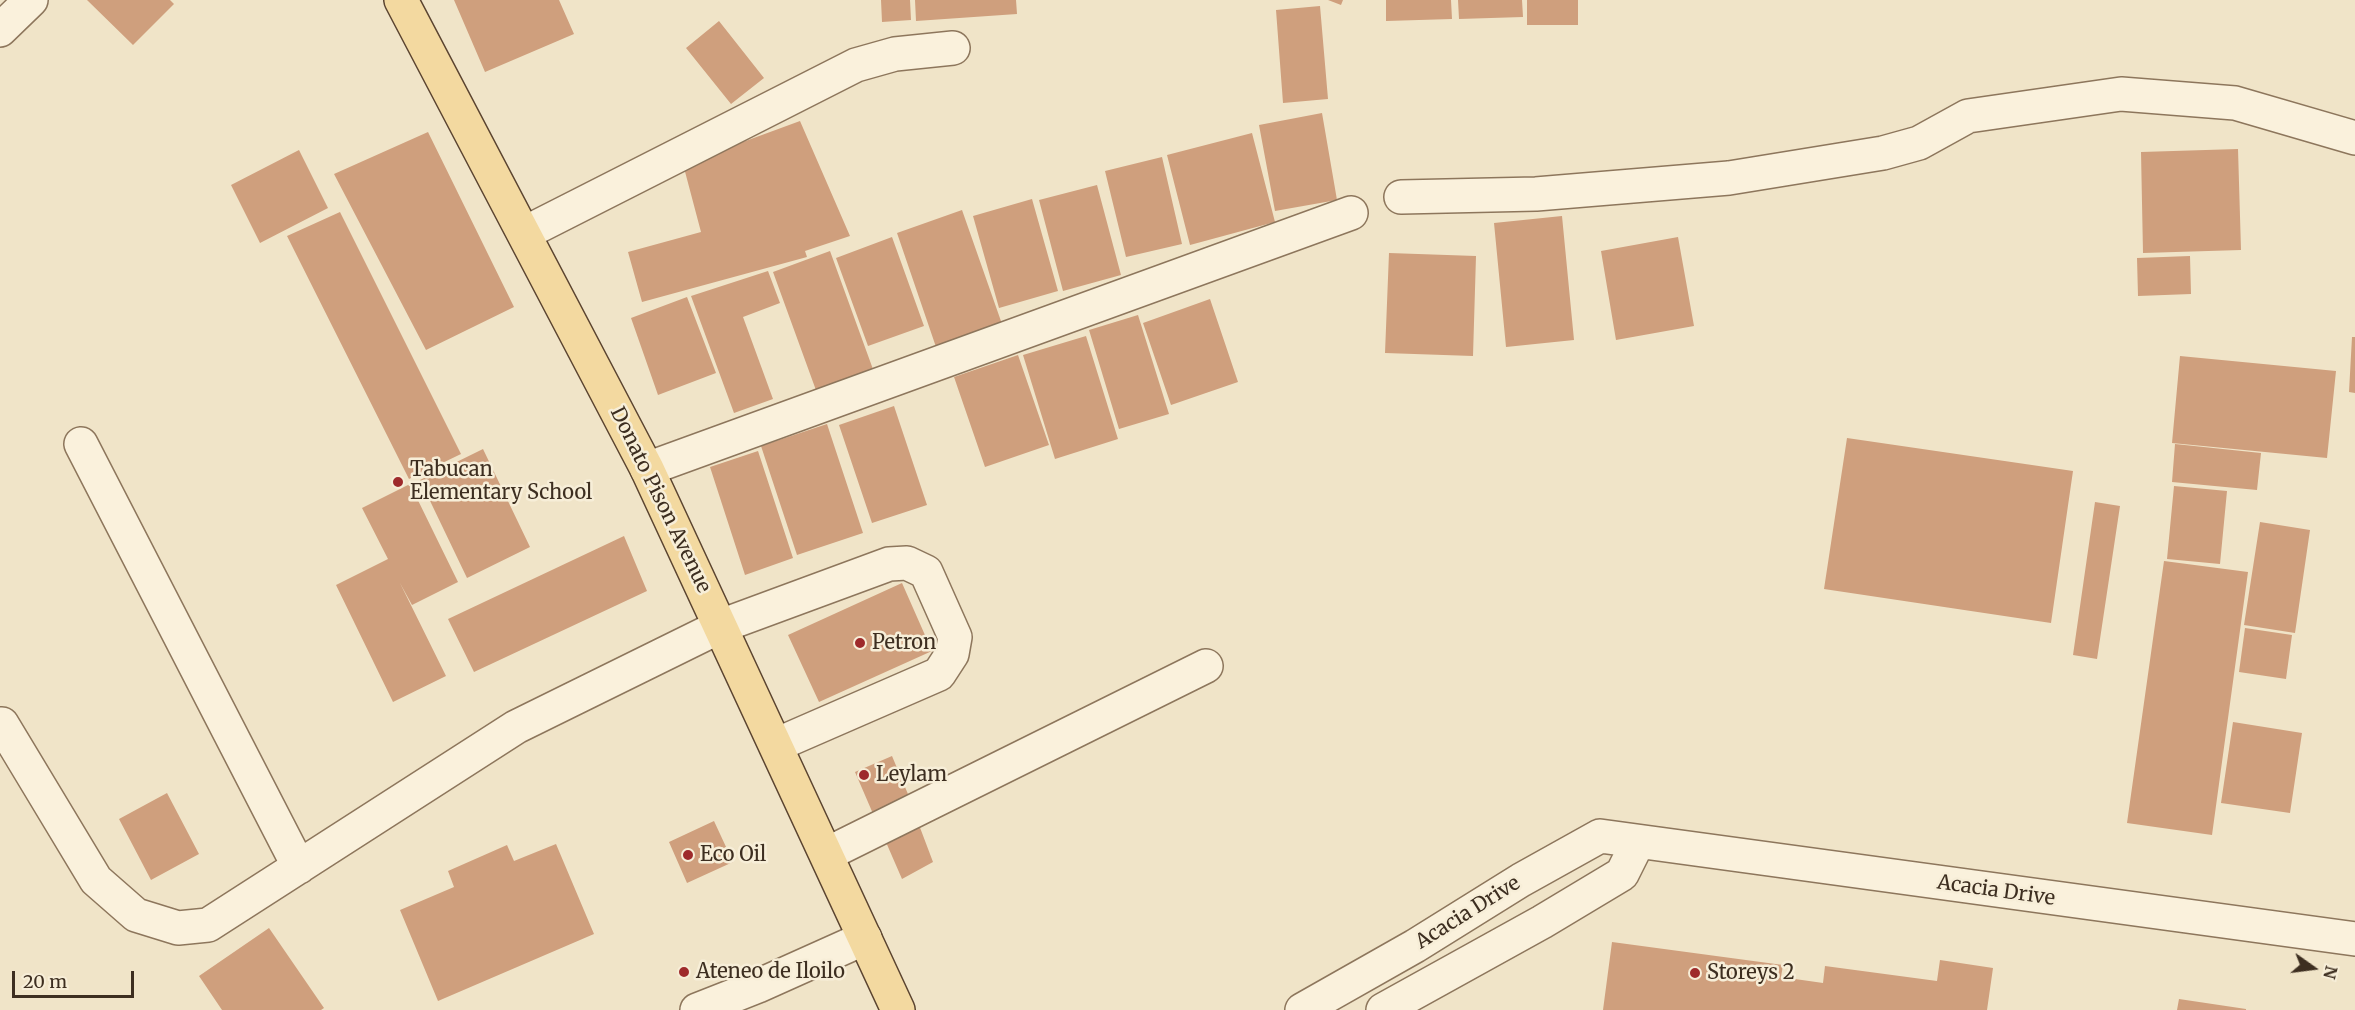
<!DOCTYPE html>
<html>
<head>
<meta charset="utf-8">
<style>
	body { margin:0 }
	#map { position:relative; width:2355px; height:1010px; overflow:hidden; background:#f0e4c8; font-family:Merriweather,serif }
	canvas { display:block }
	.north { position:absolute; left:2283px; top:938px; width:60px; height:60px; -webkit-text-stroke:4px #f7eed8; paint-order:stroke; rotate:104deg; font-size:16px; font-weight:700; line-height:24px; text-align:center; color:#3d2e20 }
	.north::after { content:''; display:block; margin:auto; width:21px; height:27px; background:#3d2e20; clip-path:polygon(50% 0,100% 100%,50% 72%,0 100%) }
	.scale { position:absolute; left:12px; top:971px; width:122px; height:27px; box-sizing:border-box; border:3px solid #3d2e20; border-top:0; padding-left:8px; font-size:18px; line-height:21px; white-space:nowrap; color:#3d2e20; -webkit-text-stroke:4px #f7eed8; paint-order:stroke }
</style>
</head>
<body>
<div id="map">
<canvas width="2355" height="1010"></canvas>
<div class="north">N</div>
<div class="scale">20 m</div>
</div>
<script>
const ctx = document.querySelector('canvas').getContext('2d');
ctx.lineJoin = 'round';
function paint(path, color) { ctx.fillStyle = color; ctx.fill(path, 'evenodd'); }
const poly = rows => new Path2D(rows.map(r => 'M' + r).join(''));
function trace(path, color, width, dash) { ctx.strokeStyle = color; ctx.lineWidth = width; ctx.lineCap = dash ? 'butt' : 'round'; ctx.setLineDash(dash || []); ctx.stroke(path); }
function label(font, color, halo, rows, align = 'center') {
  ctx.font = font + ' Merriweather,serif'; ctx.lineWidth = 5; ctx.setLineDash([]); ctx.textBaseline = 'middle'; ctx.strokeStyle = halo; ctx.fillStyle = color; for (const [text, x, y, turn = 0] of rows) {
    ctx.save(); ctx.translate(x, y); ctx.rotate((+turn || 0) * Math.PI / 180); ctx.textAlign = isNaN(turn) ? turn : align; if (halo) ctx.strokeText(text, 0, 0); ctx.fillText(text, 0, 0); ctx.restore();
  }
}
paint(poly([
	[87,0,170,0,174,4,133,45],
	[454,0,559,0,574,34,485,72],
	[881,0,910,0,911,20,882,22],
	[915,0,1016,0,1017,14,916,21],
	[1328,0,1343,0,1341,5],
	[1386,0,1451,0,1452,19,1386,21],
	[1458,0,1522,0,1523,17,1459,19],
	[1527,0,1578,0,1578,25,1527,25],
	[1320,6,1328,99,1283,103,1276,10],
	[719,21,764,78,731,104,686,48],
	[1322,113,1337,200,1275,211,1259,125],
	[800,121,850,236,805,251,807,257,642,302,628,252,701,232,683,164],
	[428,132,514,307,426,350,334,174],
	[1252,133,1275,222,1190,245,1167,155],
	[2238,149,2241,250,2143,253,2141,152],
	[299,150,328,208,260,243,231,185],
	[1162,157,1182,244,1126,257,1105,171],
	[1097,185,1121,275,1063,291,1039,200],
	[1032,199,1058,291,999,308,973,216],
	[962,210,1002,324,936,347,897,233],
	[340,212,461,454,409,479,287,236],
	[1562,216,1574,340,1506,347,1494,223],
	[892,237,924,326,868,346,836,258],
	[1678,237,1694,326,1616,340,1601,251],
	[830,251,874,372,817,393,773,272],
	[1389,253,1476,256,1473,356,1385,353],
	[2190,256,2191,294,2138,296,2137,258],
	[768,271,780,303,743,317,773,399,734,413,691,296],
	[687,297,716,373,658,395,631,318],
	[1210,299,1238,382,1171,405,1143,323],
	[1138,315,1169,414,1119,429,1089,330],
	[1086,336,1118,439,1055,459,1023,355],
	[2352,337,2355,337,2355,393,2349,392],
	[1018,355,1049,445,985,467,954,377],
	[2180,356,2336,371,2327,458,2172,443],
	[894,406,927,505,872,523,839,425],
	[827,424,863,533,797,555,761,446],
	[1847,438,2073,471,2051,623,1824,589],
	[2175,444,2261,453,2257,490,2172,482],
	[483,449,530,547,467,578,420,480],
	[758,451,793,558,745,575,710,467],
	[410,484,458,582,412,605,400,583,446,676,393,702,336,585,388,559,362,508],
	[2174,486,2227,491,2220,564,2167,559],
	[2095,502,2120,506,2097,659,2073,655],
	[2260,522,2310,530,2295,633,2244,625],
	[624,536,647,591,474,672,448,619],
	[2164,561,2248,572,2212,835,2127,823],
	[902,583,932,651,819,702,788,635],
	[2245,628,2292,635,2286,679,2239,672],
	[2233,722,2302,733,2290,813,2221,803],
	[892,756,913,806,877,823,855,772],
	[167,793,199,854,151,880,119,819],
	[916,817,933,862,902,879,882,833],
	[714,821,733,862,687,883,669,842],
	[556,844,594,934,438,1001,400,910,454,887,448,871,507,845,514,861],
	[269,928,324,1008,321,1010,222,1010,199,976],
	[1612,942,1783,965,1781,977,1823,983,1825,966,1937,981,1940,960,1993,968,1987,1010,1603,1010],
	[2179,999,2246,1009,2246,1010,2177,1010]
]), '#cf9f7d');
const minor = poly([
	[0,30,31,0],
	[1401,197,1536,194,1729,178,1883,153,1919,143,1968,116,2121,94,2235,103,2355,138],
	[525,233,856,65,895,54,953,48],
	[81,444,299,867],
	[647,469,1351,213],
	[2,724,96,880,136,915,178,928,208,925,516,727,721,626,889,564,907,563,926,572,955,637,952,654,939,674,776,745],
	[827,854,1206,666],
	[697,1010,758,986,865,938],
	[1302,1010,1415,946,1521,880,1600,836,2355,939],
	[1383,1010,1542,922,1622,874,1638,842]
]);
const major = poly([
	[401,0,647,469,898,1010]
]);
trace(minor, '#8d765c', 36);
trace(major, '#5b4430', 36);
trace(minor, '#faf1dc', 33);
trace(major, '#f3d9a0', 33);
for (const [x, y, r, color] of [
	[398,482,6,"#9e2a2b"],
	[860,643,6,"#9e2a2b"],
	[864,775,6,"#9e2a2b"],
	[688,855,6,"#9e2a2b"],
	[684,972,6,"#9e2a2b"],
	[1695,973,6,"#9e2a2b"]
]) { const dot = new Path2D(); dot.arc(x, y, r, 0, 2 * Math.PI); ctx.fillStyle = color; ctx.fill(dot); trace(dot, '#f7eed8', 2); }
label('20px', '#3d2e20', '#f7eed8', [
	["Tabucan",410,470],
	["Elementary School",410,493],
	["Petron",872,643],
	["Leylam",876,775],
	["Eco Oil",700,855],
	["Ateneo de Iloilo",696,972],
	["Storeys 2",1707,973]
], 'left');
label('20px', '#3d2e20', '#f7eed8', [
	["Donato Pison Avenue",660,500,64],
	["Acacia Drive",1996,891,8],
	["Acacia Drive",1468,913,-32]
]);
</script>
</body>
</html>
